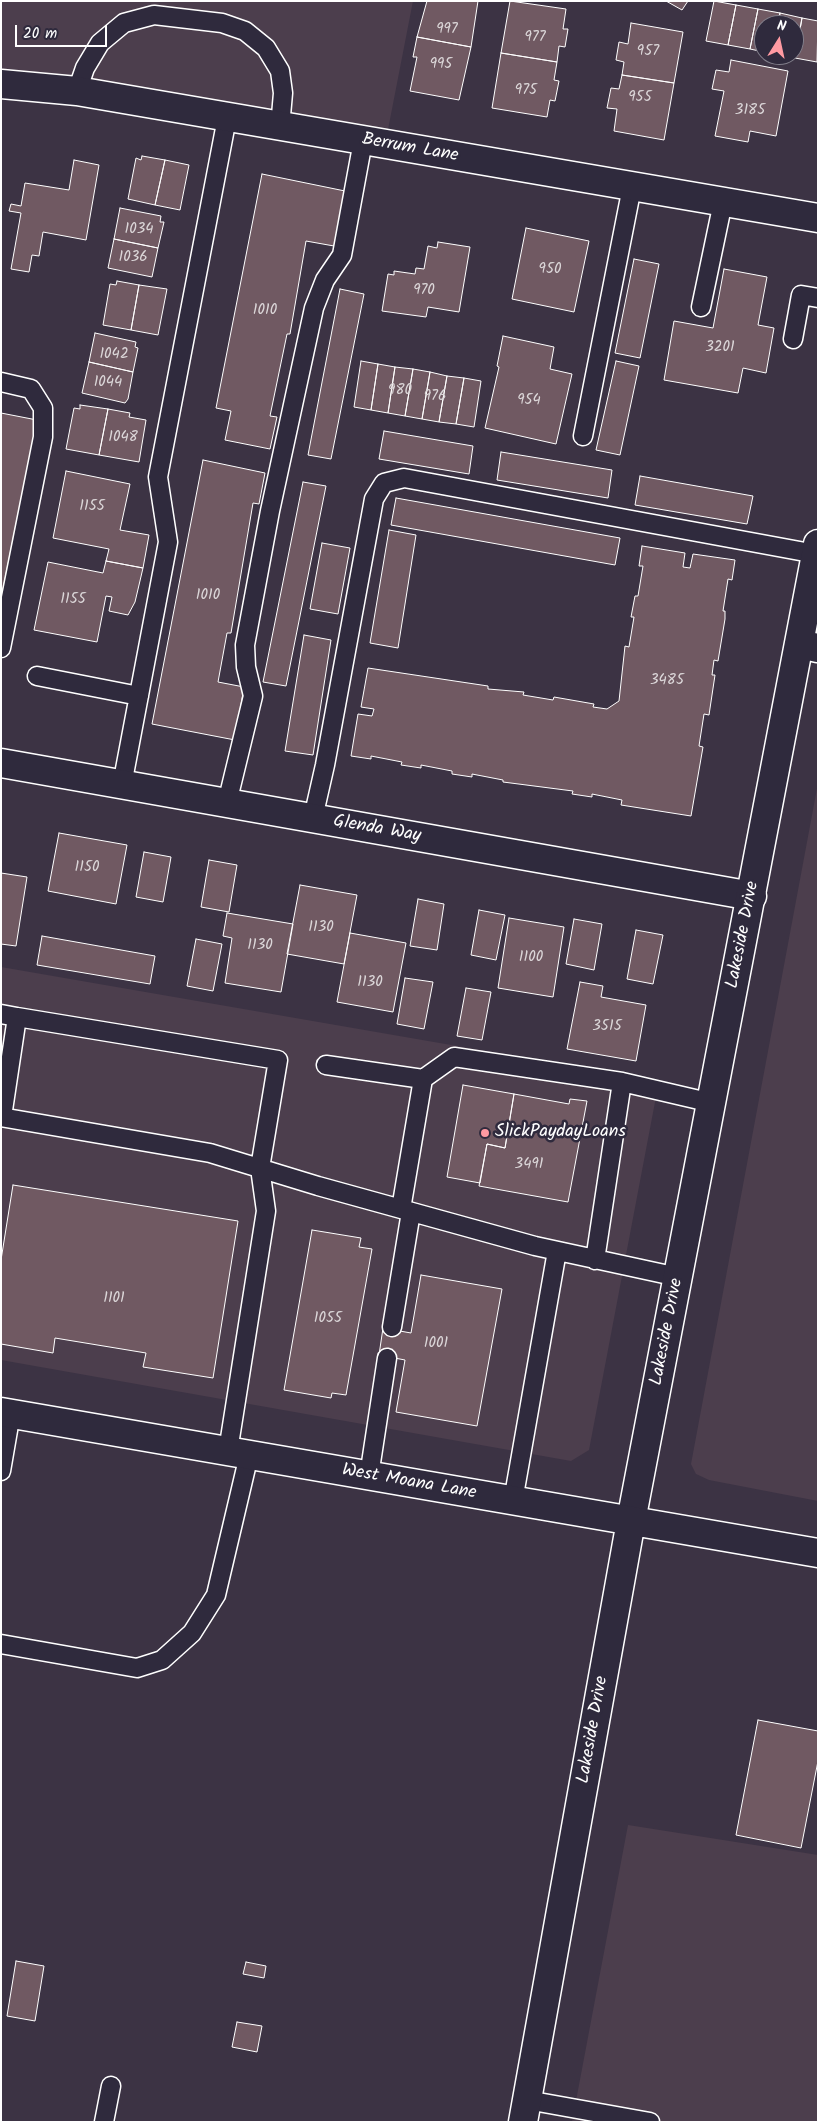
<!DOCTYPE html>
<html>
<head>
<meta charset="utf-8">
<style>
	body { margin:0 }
	#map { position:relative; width:819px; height:2123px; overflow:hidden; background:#3c3344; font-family:Kalam,sans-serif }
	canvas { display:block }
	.frame { position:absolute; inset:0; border:2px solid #fff; pointer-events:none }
	.north { position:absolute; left:754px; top:15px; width:50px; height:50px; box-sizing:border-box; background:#2f2a3d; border:1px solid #827f8b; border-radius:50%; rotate:10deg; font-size:14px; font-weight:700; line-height:20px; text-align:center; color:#fff }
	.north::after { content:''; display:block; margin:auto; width:18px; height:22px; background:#ff9aa2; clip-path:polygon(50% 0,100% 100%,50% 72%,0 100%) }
	.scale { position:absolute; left:15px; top:25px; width:92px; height:22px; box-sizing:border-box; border:2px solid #fff; border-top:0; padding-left:6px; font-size:15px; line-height:18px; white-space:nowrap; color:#fff; -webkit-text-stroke:4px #2f2a3d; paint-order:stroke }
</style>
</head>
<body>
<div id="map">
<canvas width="819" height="2123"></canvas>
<div class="frame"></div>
<div class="north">N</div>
<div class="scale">20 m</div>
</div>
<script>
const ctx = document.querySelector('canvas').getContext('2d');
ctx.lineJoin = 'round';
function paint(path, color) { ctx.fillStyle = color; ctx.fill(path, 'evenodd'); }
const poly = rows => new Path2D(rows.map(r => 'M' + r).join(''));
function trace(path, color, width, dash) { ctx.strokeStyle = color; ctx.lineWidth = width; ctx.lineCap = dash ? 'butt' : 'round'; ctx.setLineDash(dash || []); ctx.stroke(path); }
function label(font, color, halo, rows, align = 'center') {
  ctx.font = font + ' Kalam,sans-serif'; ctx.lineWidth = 5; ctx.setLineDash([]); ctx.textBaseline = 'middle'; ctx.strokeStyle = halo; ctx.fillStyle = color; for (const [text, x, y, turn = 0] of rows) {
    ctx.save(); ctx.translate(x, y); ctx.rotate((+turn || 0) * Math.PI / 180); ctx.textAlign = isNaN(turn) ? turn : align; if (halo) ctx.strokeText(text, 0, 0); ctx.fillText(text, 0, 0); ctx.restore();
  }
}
paint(poly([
	[1,1,413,1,385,145,1,83],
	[818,783,818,1501,709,1480,696,1474,691,1464],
	[1,967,659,1081,589,1450,571,1461,1,1360],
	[628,1825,818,1855,818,2122,572,2122]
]), '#4c3e4d');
const building = poly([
	[427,1,478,1,471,47,417,37,427,1],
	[510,1,566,9,563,29,568,29,565,47,559,46,557,62,501,53,510,1],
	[666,1,688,1,682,10,666,1],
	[714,1,736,5,728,45,706,41,714,1],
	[736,5,758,9,750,49,728,45,736,5],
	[758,9,780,13,778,25,764,25,764,52,750,49,758,9],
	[780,13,802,18,795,58,780,55,794,55,794,25,778,25,780,13],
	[802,18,818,21,817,62,795,58,802,18],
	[631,23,683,32,674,83,622,75,624,62,616,60,619,42,628,44,631,23],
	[417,37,471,47,459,100,410,91,417,57,413,57,417,37],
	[501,53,557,62,554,80,559,81,555,101,550,100,547,117,492,108,501,53],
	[731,60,788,71,776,136,750,131,748,142,715,136,724,91,712,89,716,70,729,72,731,60],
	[622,75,674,83,664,140,614,131,617,109,607,108,611,88,619,89,622,75],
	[142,156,165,160,155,205,128,199,136,158,141,160,142,156],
	[74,160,99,165,86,240,43,232,39,256,32,255,29,272,11,269,21,213,9,211,11,204,21,206,25,183,69,190,74,160],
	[165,160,189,165,180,210,155,205,165,160],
	[262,174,345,191,334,246,306,241,290,334,287,334,270,416,277,417,270,449,225,440,231,411,216,408,262,174],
	[120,208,161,216,160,222,164,222,158,248,114,239,120,208],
	[526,228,589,241,574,312,512,299,526,228],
	[114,239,158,248,152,277,108,268,114,239],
	[438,242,470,247,459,312,428,307,426,317,382,311,388,274,394,275,394,271,415,274,416,268,424,269,428,246,437,248,438,242],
	[634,259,659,264,640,358,615,353,634,259],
	[724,269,767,277,758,325,774,328,766,373,743,368,738,393,664,380,674,321,713,328,724,269],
	[117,281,139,285,131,330,103,325,110,284,116,285,117,281],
	[139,285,167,289,158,335,131,330,139,285],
	[340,289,364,294,331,459,308,455,340,289],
	[95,333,136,342,135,347,138,348,133,372,89,362,95,333],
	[503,336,554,347,550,369,572,374,556,444,485,428,499,367,497,366,503,336],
	[361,361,378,364,371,410,354,407,361,361],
	[616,361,639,366,620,455,596,450,616,361],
	[89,362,133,372,128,399,125,403,82,393,89,362],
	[378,364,395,367,388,413,371,410,378,364],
	[395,367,413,369,405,416,388,413,395,367],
	[413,369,430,372,422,419,405,416,413,369],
	[430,372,447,376,439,422,422,419,430,372],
	[447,376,464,378,456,424,439,422,447,376],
	[464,378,481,381,474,427,456,424,464,378],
	[80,405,108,409,99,455,66,449,74,408,80,409,80,405],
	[108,409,130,413,129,417,146,420,139,462,99,455,108,409],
	[1,413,37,420,1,599,1,413],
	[384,431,473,446,469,474,379,459,384,431],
	[501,452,612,470,608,498,497,480,501,452],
	[203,460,265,473,259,504,253,503,231,633,227,633,218,682,244,687,235,740,152,724,203,460],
	[66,471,130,484,120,530,149,535,143,568,106,561,109,549,53,538,66,471],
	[640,476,753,496,747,524,635,505,640,476],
	[303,482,326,486,286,686,263,682,303,482],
	[396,498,620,538,615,565,391,525,396,498],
	[389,530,416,535,398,648,370,643,389,530],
	[322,543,350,548,338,614,310,609,322,543],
	[642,546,685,553,683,567,690,568,693,554,735,560,732,580,728,579,723,611,725,611,725,619,718,661,714,660,712,675,715,675,709,715,704,714,699,746,703,747,691,816,621,805,622,800,592,794,592,797,572,794,573,791,503,782,503,780,472,774,472,777,452,774,452,771,421,765,421,768,401,765,402,762,371,756,371,759,351,756,358,714,372,716,374,709,361,707,368,668,488,686,488,689,524,692,523,695,553,700,554,697,594,704,593,707,607,709,619,701,625,646,629,647,634,617,631,617,635,596,638,596,643,566,639,566,642,546],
	[106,561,143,568,135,602,128,615,109,611,112,597,106,596,97,642,34,630,48,562,103,573,106,561],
	[304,635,331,640,313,755,285,751,304,635],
	[59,833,127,845,116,904,48,891,59,833],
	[144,852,171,857,163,902,136,897,144,852],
	[209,860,237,865,229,912,201,907,209,860],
	[1,873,27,877,16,946,1,944,1,873],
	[300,885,357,895,344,964,287,954,300,885],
	[418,899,444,904,437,950,410,946,418,899],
	[479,910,505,915,496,960,471,955,479,910],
	[227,913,293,924,281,992,225,983,232,938,223,936,227,913],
	[509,918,564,927,553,997,498,988,509,918],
	[574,919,602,924,594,970,566,964,574,919],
	[636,930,663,935,653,984,627,979,636,930],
	[350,933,406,943,393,1012,337,1002,350,933],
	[42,936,155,956,150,984,37,965,42,936],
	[196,939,222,944,213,991,187,986,196,939],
	[405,978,433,982,424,1029,397,1024,405,978],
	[580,982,603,986,601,997,646,1005,636,1061,567,1049,580,982],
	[466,988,491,992,482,1040,457,1036,466,988],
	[463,1085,514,1094,505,1148,487,1144,480,1183,447,1177,463,1085],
	[514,1094,569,1104,570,1099,587,1101,568,1202,479,1186,487,1144,505,1148,514,1094],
	[13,1185,238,1221,213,1378,143,1367,146,1353,55,1338,53,1353,1,1344,1,1260,13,1185],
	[312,1230,361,1238,359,1247,372,1249,346,1395,332,1393,331,1398,284,1390,312,1230],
	[421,1275,502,1289,477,1426,396,1412,405,1360,379,1355,383,1328,411,1333,421,1275],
	[758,1720,818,1731,818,1761,801,1848,736,1835,758,1720],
	[16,1961,44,1966,35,2021,7,2016,16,1961],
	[246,1962,266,1966,264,1978,243,1974,246,1962],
	[237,2022,262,2026,257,2052,232,2047,237,2022]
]);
paint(building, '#705962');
trace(building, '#fff', 1);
const service = poly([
	[77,91,85,68,100,43,124,23,154,15,222,23,245,31,266,48,280,71,283,93,280,127],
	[701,307,723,202],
	[793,339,801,295,818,298],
	[1,382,31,389,43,408,43,437,1,648],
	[583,436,632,187],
	[37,676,139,696],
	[122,785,168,542,158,477,227,118],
	[227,803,253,696,246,667,245,645,270,511,314,308,325,280,342,255,363,141],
	[313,818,325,765,374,499,384,483,404,478,816,554],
	[1,1014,17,1017,2,1117],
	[17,1017,278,1060,260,1168,266,1211,228,1451],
	[326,1065,423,1079],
	[1,1117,210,1153,318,1186,535,1246,678,1277],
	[401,1209,423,1079,454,1057,622,1082,712,1103],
	[595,1260,622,1082],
	[392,1327,411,1212],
	[1,1471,11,1413],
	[369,1476,387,1358],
	[513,1501,557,1251],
	[1,1644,137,1668,162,1660,192,1633,216,1595,249,1455],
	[527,2100,650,2122],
	[104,2122,111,2086]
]);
const minor = poly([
	[1,84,77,91,818,218],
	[800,644,818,648],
	[1,763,752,896]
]);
const tertiary = poly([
	[631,1521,818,544]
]);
const secondary = poly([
	[1,1412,818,1553],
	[523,2122,631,1521]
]);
trace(service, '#fff', 21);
trace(minor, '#fff', 31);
trace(tertiary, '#fff', 31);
trace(secondary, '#fff', 31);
trace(service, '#2f2a3d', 18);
trace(minor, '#2f2a3d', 28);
trace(tertiary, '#2f2a3d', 28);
trace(secondary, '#2f2a3d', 28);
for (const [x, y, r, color] of [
	[485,1133,5,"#ff9aa2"]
]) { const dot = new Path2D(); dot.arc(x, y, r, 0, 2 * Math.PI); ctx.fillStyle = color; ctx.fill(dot); trace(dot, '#2f2a3d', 2); }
label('15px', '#dbd6d8', null, [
	["997",447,30],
	["977",535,38],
	["957",648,52],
	["995",441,65],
	["975",526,91],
	["955",640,98],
	["3185",750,111],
	["1034",139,230],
	["1036",133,258],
	["950",550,270],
	["970",424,291],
	["1010",265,311],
	["3201",720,348],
	["1042",114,355],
	["1044",108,383],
	["980",400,391],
	["976",435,397],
	["954",529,401],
	["1048",123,438],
	["1155",92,507],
	["1010",208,596],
	["1155",73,600],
	["3485",667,681],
	["1150",87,868],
	["1130",321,928],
	["1130",260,946],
	["1100",531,958],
	["1130",370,983],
	["3515",607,1027],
	["3491",529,1165],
	["1101",114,1299],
	["1055",328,1319],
	["1001",436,1344]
]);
label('18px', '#fff', '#2f2a3d', [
	["Berrum Lane",410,149,10],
	["Glenda Way",377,830,10],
	["Lakeside Drive",744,935,-79],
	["Lakeside Drive",668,1332,-79],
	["West Moana Lane",409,1483,10],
	["Lakeside Drive",594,1730,-80]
]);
label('18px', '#fff', '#2f2a3d', [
	["SlickPaydayLoans",495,1133]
], 'left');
</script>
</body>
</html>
